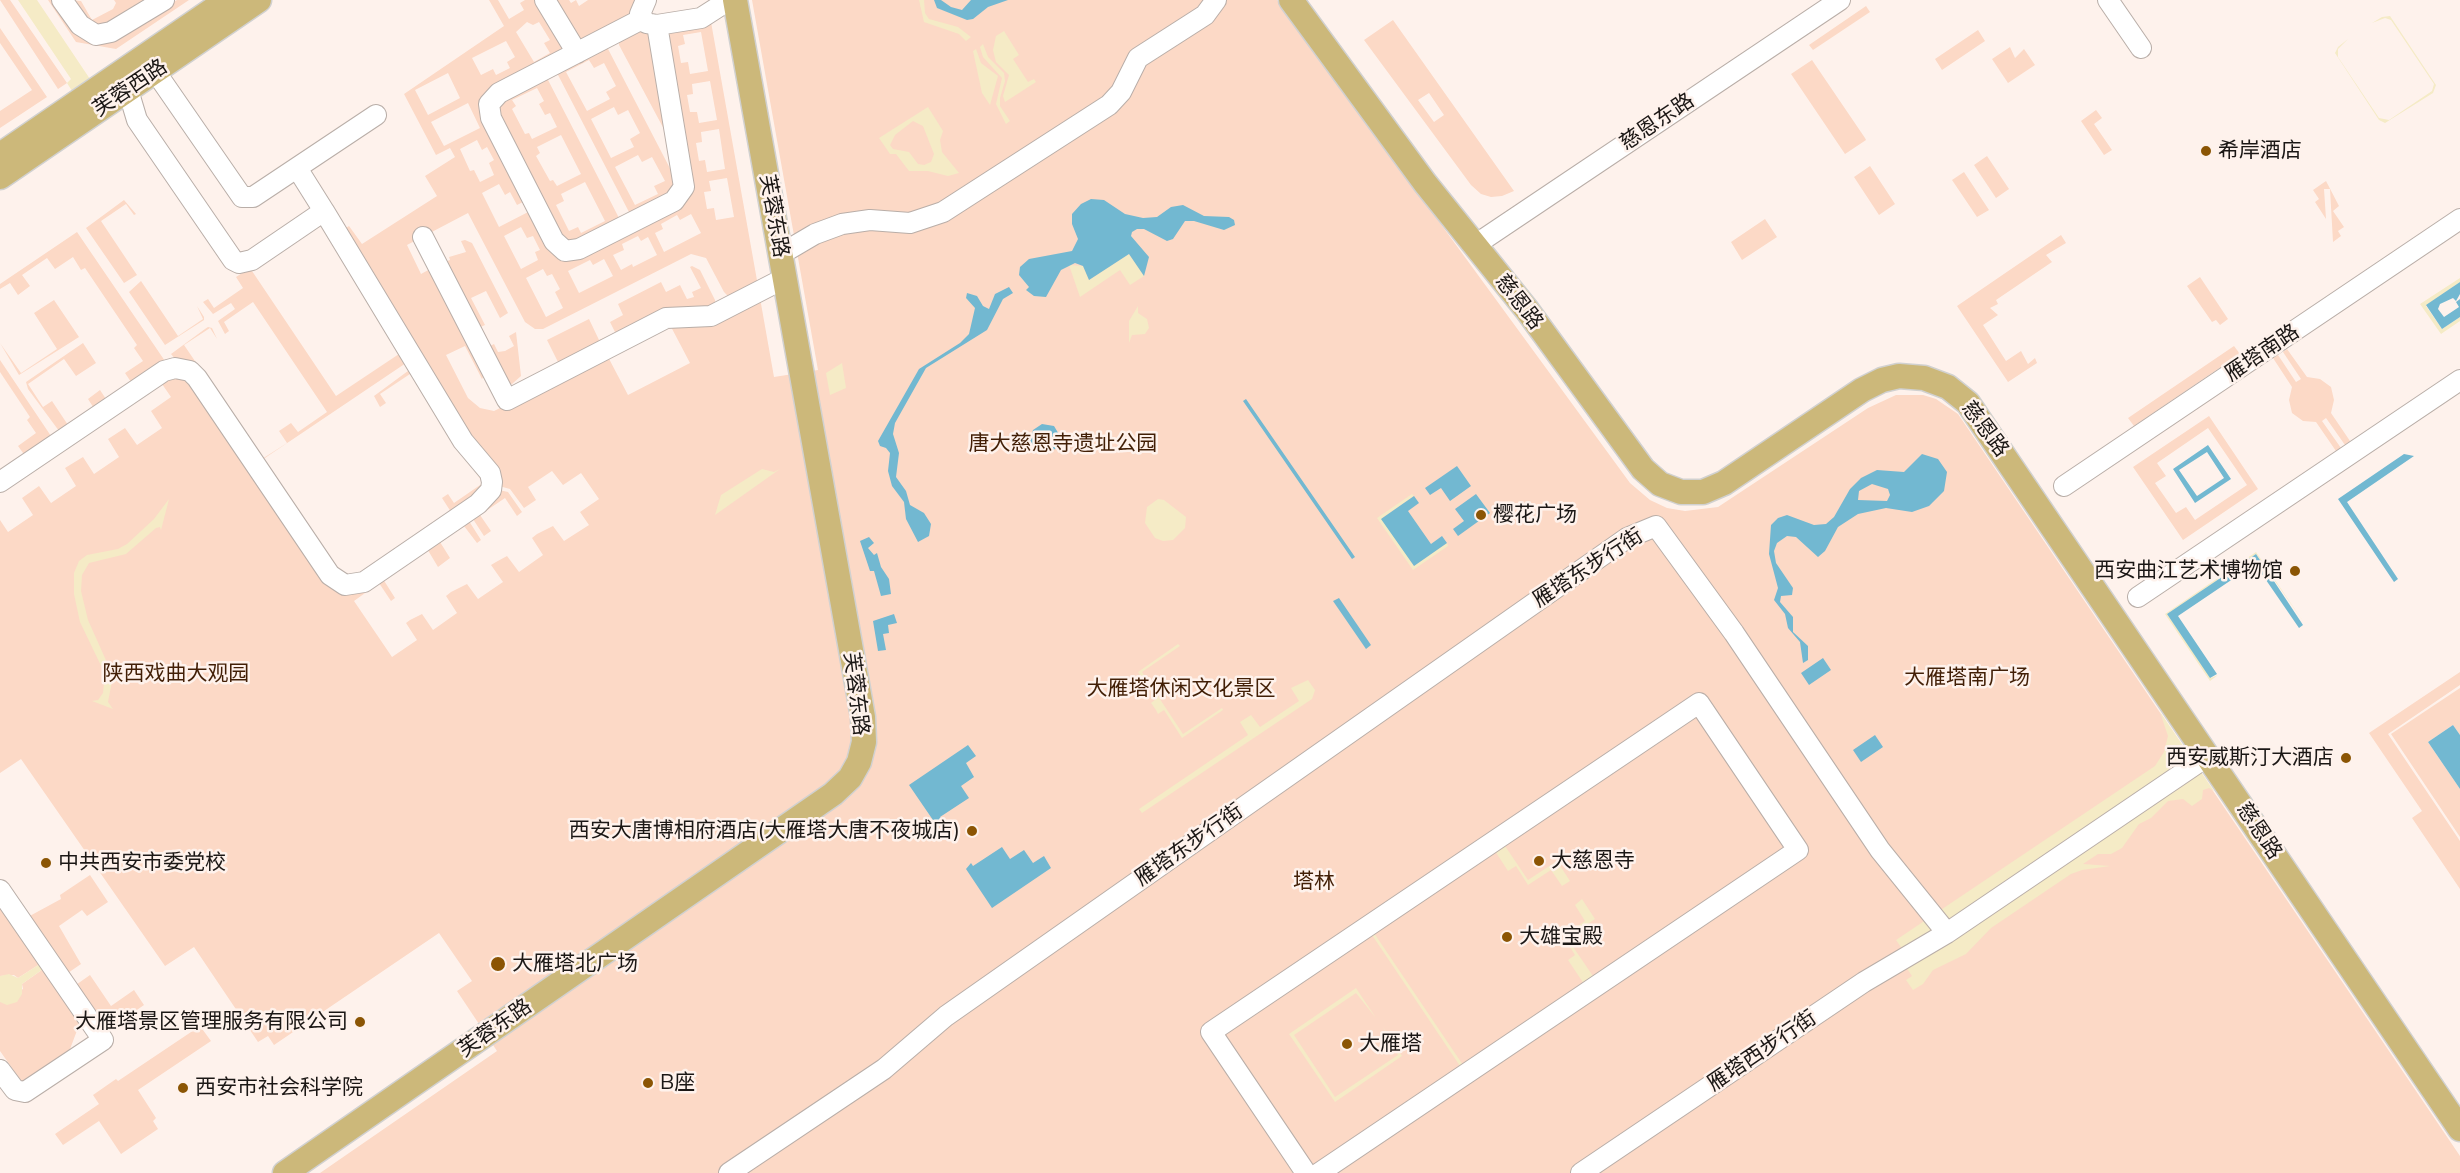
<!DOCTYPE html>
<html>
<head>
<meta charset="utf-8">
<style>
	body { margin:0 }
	canvas { display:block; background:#fef2ec }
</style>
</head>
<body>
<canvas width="2460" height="1173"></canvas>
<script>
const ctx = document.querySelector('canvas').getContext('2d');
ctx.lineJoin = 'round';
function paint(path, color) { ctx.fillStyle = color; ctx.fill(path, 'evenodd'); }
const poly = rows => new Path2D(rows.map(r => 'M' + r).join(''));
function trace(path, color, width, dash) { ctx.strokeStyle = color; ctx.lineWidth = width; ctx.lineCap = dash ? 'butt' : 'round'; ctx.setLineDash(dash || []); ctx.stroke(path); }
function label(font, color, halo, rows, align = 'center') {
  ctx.font = font + ' Mulish,"Noto Sans SC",sans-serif'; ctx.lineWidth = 5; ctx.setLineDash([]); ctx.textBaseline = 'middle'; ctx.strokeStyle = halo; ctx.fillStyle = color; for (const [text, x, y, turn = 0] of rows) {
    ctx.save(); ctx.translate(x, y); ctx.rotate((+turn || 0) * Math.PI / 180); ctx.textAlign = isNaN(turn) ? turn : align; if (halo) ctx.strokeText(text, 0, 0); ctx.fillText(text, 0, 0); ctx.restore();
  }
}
paint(poly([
	[0,0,10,0,67,83,58,89],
	[48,0,54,0,80,35,133,27,177,0,189,0,116,49,76,42],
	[71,0,81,1,92,20,113,9,116,3,114,0,151,0,95,28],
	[489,0,498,0,509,19,524,10,520,3,525,0,539,0,567,48,488,96,555,250,682,202,664,33,711,22,758,286,730,298,724,292,706,258,691,254,543,329,535,329,525,322,468,213,407,245,421,274,432,268,485,374,482,379,465,346,446,355,468,398,480,408,494,411,607,355,628,395,690,363,669,323,760,298,774,377,818,370,752,0,1277,0,1630,483,1650,500,1667,508,1685,511,1718,507,1868,408,1896,395,1923,395,1936,399,1958,414,2460,1156,2460,1173,320,1173,497,1051,457,991,472,981,439,933,274,1045,268,1036,258,1042,194,947,165,966,21,759,0,773,0,520,8,532,33,515,22,498,39,486,51,503,76,486,65,468,83,457,94,474,119,457,108,439,125,428,137,445,162,428,151,411,171,397,162,384,181,372,328,579,383,579,395,598,391,601,379,583,354,601,392,657,417,640,406,623,410,620,422,614,433,630,457,613,446,596,451,592,467,584,478,599,503,582,491,565,496,562,507,556,519,572,543,555,532,538,537,534,553,526,564,541,589,525,580,512,599,499,581,473,563,485,552,471,528,487,536,500,524,508,510,489,499,486,341,231,349,226,362,244,437,196,425,176,455,157,450,148,436,155,404,94,504,26],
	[527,22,533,25,539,22,550,40,544,43,550,53,534,62,516,32],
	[701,32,708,71,690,74,688,62,681,63,678,46,685,44,683,35],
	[506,41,515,57,507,62,510,68,496,75,493,69,481,75,472,58],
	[448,73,460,98,428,115,415,90],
	[710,81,717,120,699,123,697,112,690,112,687,95,693,94,692,84],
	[468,103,480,128,444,146,431,122],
	[719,129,725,169,707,172,705,160,699,161,696,143,702,142,701,132],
	[477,140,482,150,487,147,494,160,489,163,494,175,480,182,474,170,470,171,460,149],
	[727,178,734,217,716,220,714,208,707,209,704,192,711,191,709,181],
	[499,184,505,195,510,192,517,205,527,200,532,210,499,227,482,193],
	[691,214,701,233,664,252,655,233,663,229,661,224,677,215,680,220],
	[521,227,527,238,533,236,540,250,535,252,538,260,521,269,504,236],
	[638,236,641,241,648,237,657,255,633,267,632,264,621,270,613,255,624,250,622,244],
	[604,259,613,276,579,293,568,271,590,260,593,265],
	[543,269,547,276,552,274,560,289,555,292,563,308,546,317,526,278],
	[551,0,569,0,571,3,576,0,579,6,588,0,635,0,632,17,583,44],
	[1866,6,1870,12,1813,50,1809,45],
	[1393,20,1514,191,1502,196,1491,197,1481,194,1471,185,1364,40],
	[1429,93,1444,115,1434,122,1418,100],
	[0,28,47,97,0,128,0,111,32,90,0,43],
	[637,28,651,34,666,133,619,45,619,40],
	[1978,30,1985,41,1942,70,1935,59],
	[607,47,676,180,676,190,630,214,557,73],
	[589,60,594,68,604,63,616,86,606,92,610,99,587,111,566,72],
	[614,107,618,115,628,110,640,133,630,139,634,147,611,158,591,119],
	[638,155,642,162,652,157,665,181,654,186,658,194,635,205,615,167],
	[2010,47,2015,58,2024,49,2035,65,2008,83,1992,59],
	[1812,60,1865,138,1866,140,1845,154,1791,74],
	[547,78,619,218,566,245,494,106],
	[537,88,544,101,539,104,545,115,550,113,557,127,532,139,529,133,525,134,512,109,516,106,512,100],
	[561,135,581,174,557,186,553,180,550,181,536,156,540,153,537,147],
	[585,182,605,221,581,233,578,227,569,231,556,205,564,201,561,194],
	[2096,110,2102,118,2094,124,2112,150,2104,155,2081,121],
	[1987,156,2009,189,1996,198,1974,165],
	[1870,166,1895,204,1879,215,1854,177],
	[1964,172,1989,210,1977,217,1952,180],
	[2326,181,2339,206,2333,211,2344,227,2338,231,2341,236,2333,242,2330,189,2324,189,2326,219,2315,202,2319,199,2313,190],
	[124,200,136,214,134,215,126,204,101,221,137,275,124,283,86,228],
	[1765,219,1777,237,1742,260,1731,242],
	[77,232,167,364,62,435,28,389,26,382,83,343,96,363,76,376,64,359,28,384,43,407,52,401,70,428,95,410,88,399,100,390,108,402,133,385,125,373,143,361,134,348,137,345,85,268,81,270,73,257,55,269,47,258,22,275,30,286,18,295,10,283,0,289,0,284],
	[2061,235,2066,243,2046,255,2052,262,1996,300,1998,304,1990,308,1998,315,1983,325,2006,361,2021,351,2028,364,2035,358,2037,363,2008,382,1957,306],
	[465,240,472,243,508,313,500,318,486,291,471,298,485,325,476,329,442,263,450,260,449,257,466,252,461,241],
	[692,266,700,270,715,300,715,306,617,336,610,322,623,315,618,304,661,282,666,292,680,285,687,299,694,297,692,292,701,288,690,267],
	[250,268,336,396,405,350,409,361,259,462,171,354,205,329,208,327,212,328,217,339,210,328,184,345,262,459,287,443,279,431,291,423,298,432,327,412,253,302,224,322,229,331,225,334,218,321,235,309,231,303,213,314,203,302,208,299,214,308,243,288,236,277],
	[2200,277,2228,319,2220,325,2216,320,2212,322,2187,286],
	[141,281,178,336,203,319,197,306,204,317,204,320,165,345,129,292],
	[54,300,79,337,19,375,0,343,21,373,57,349,34,313],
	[589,319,599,340,609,336,611,339,560,366,547,340],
	[516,332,521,376,512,384,507,383,486,348,494,344,498,352,505,351,514,346,509,336],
	[2234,346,2240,354,2134,426,2128,418],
	[2287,349,2307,377,2320,379,2331,387,2334,400,2331,413,2350,441,2345,445,2326,418,2322,421,2341,448,2336,451,2316,422,2303,421,2292,413,2289,400,2292,387,2273,358,2278,355,2296,382,2301,379,2283,352],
	[0,360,53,439,26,457,18,446,36,433,27,420,30,417,0,372],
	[412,368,488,484,451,512,442,498,448,494,454,503,483,483,410,374,380,394,386,403,380,407,374,396],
	[2209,416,2258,489,2183,540,2133,467],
	[2208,428,2247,485,2195,520,2186,507,2176,513,2155,483,2166,476,2157,463],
	[499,490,508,492,522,512,517,516,505,498,480,515,491,531,484,536,471,516],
	[469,521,481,540,477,543,464,526,440,542,450,558,438,567,426,547],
	[2460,672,2460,685,2388,734,2460,841,2460,889,2412,818,2422,811,2369,733],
	[2460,688,2460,735,2453,725,2428,742,2460,789,2460,837,2391,734],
	[90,875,108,902,87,916,82,910,59,926,81,964,65,975,26,918,61,899,60,895],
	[0,900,43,962,18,978,14,975,0,976],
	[46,967,81,1020,67,1057,22,1082,0,1051,0,1002,23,989,22,984],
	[90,975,111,1006,134,990,144,1005,111,1028,105,1029,73,987],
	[200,1026,211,1041,138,1090,156,1118,153,1121,158,1129,121,1154,99,1121,63,1145,55,1134,99,1104,93,1095,116,1079,118,1081]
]), '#fcd9c6');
paint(poly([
	[18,0,37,0,92,82,74,94,67,83,71,79],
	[919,0,924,0,925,13,929,19,958,27,971,37,966,41,959,34,924,22],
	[2390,16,2436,85,2433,93,2385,123,2379,120,2335,53,2338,47,2348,39,2338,49,2338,57,2379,118,2389,120,2432,91,2434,84,2391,20,2385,18,2372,23,2382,17],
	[1004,31,1019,55,1013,59,1028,82,1034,79,1036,82,1005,102,1003,96,1009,75,996,62,993,50,996,36],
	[983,44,988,57,1004,73,1005,81,1000,98,1000,106,1010,121,1006,124,996,104,1002,78,983,57,980,47],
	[976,49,981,63,998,76,990,105,982,93,973,51],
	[928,107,943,131,940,140,942,152,959,173,948,176,928,171,909,171,896,154,890,154,879,138],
	[913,121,923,126,934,154,931,162,924,165,918,164,909,152,893,149,890,145,895,135],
	[1129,254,1144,276,1130,285,1120,270,1080,297,1069,265,1083,266,1089,280],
	[2460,278,2460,282,2426,306,2442,329,2460,317,2460,321,2441,334,2420,304],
	[1138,306,1138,313,1147,319,1149,328,1145,334,1132,335,1129,343,1129,321],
	[842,363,846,388,830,395,826,373],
	[762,469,774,472,780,469,715,515,721,495],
	[1412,494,1414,496,1382,518,1414,566,1447,543,1448,546,1413,570,1377,518],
	[169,499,161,530,160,527,156,528,126,554,89,563,82,575,81,591,88,620,113,676,108,702,113,709,92,701,98,700,103,693,105,674,80,622,74,594,74,573,79,561,87,555,118,549,127,544,154,519],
	[1158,499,1164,500,1186,517,1185,528,1173,540,1163,541,1155,538,1145,523,1147,507],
	[2256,552,2305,624,2256,554,2167,614,2211,678,2218,675,2210,681,2165,614],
	[1178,644,1180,646,1142,672,1183,734,1222,708,1223,710,1182,738,1164,710,1158,714,1156,710,1151,703,1156,699,1138,672],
	[1308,680,1315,690,1312,699,1142,813,1139,809,1248,735,1240,722,1251,715,1260,727,1299,701,1291,688],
	[2160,712,2214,791,2209,788,2203,790,2202,799,2192,806,2183,799,2168,801,2151,818,2139,824,2122,848,2111,854,2098,854,2083,864,2110,866,2082,870,2071,874,1991,928,1966,954,1933,970,1923,984,1913,990,1906,980,1912,976,1897,954,1903,950,1896,940,2155,766,2164,752,2168,736],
	[1503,843,1528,880,1557,861,1570,881,1562,886,1551,870,1528,885,1516,866,1508,871,1495,851,1374,933,1463,1065,1584,984,1568,960,1575,955,1563,936,1585,921,1575,905,1582,899,1595,919,1567,938,1595,979,1462,1069,1370,932],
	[43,962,46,967,22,984,22,994,17,1002,7,1005,0,1002,0,976,9,974,18,978],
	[1356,988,1376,1018,1356,993,1294,1035,1335,1097,1398,1055,1383,1027,1402,1056,1335,1102,1289,1034]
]), '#f5ebc6');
paint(poly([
	[934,0,941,0,951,7,962,10,971,0,1008,0,988,7,973,19,967,20,937,8],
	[1091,199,1104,200,1125,214,1143,218,1157,217,1171,207,1183,205,1204,216,1229,217,1234,220,1235,225,1224,230,1194,221,1185,221,1173,239,1167,241,1144,229,1137,229,1132,232,1131,236,1149,257,1144,276,1129,254,1089,280,1083,266,1075,263,1061,270,1046,297,1034,296,1026,290,1029,287,1019,275,1020,267,1029,259,1072,251,1078,239,1072,224,1072,214,1081,204],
	[2460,282,2460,294,2456,301,2453,298,2440,304,2438,309,2444,317,2459,307,2456,302,2460,299,2460,317,2442,329,2426,305],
	[1009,287,1013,293,1003,299,987,330,926,368,895,423,893,434,899,453,896,477,906,491,910,505,924,513,931,524,929,536,918,542,906,519,904,502,892,486,888,471,890,453,886,448,880,446,878,441,919,369,960,343,969,334,975,308,966,298,967,293,977,296,983,306,989,309,995,294],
	[1246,399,1355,557,1352,559,1243,401],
	[1042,424,1054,426,1060,436,1058,447,1047,454,1036,451,1030,441,1033,430],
	[2208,445,2231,479,2195,503,2173,469],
	[2207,452,2224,478,2197,496,2179,470],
	[1922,454,1938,459,1947,472,1944,491,1929,506,1912,512,1886,508,1858,514,1838,527,1825,551,1818,557,1796,537,1787,536,1777,543,1774,551,1776,563,1793,588,1792,595,1781,596,1780,602,1793,617,1793,632,1808,646,1808,660,1803,663,1800,642,1788,628,1785,614,1774,600,1778,588,1769,554,1771,525,1778,518,1787,515,1814,525,1826,524,1834,517,1850,489,1861,478,1877,470,1904,472],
	[1872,484,1888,489,1890,495,1887,501,1858,500,1859,491],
	[2404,454,2414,456,2347,502,2398,579,2394,582,2338,499],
	[1457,466,1471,486,1450,501,1441,488,1430,495,1425,488],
	[1476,494,1490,513,1458,536,1453,529,1464,521,1455,509],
	[1414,496,1419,503,1408,511,1431,544,1442,536,1447,543,1414,566,1381,519],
	[869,537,874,543,868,548,874,555,877,553,881,567,889,579,891,594,881,596,874,571,870,571,860,541],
	[2256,554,2303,625,2299,628,2255,564,2178,616,2217,674,2210,678,2167,614],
	[1339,598,1371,645,1366,649,1333,601],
	[894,614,897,623,888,625,889,633,883,634,886,650,878,651,873,621],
	[1823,658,1831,670,1809,685,1801,673],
	[2453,725,2460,735,2460,789,2428,742],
	[1875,735,1883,747,1861,762,1853,750],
	[968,745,976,756,966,763,974,777,961,786,969,798,940,817,943,821,935,823,909,785],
	[1002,847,1010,859,1024,850,1033,863,1044,856,1051,868,992,908,966,869,971,863,973,866]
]), '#72b8d1');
const minor = poly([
	[62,0,80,25,96,35,111,32,164,0],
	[545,0,577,53],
	[2108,0,2141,48],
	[642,19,499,93,489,104,491,118,554,241,565,251,579,249,674,201,684,187,657,25,646,23,640,14,646,0],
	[657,25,701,18,729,0],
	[148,61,242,197,253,197,376,115],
	[297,168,324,211],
	[423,237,507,400,666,318,711,316,785,278],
	[1475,245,1840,0],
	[781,254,815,234,842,224,870,220,910,223,943,212,1109,105,1121,92,1138,58,1205,15,1216,0],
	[0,482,164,371,175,368,190,371,197,378,330,575,345,585,364,582,478,504,491,490,492,482,490,473,463,441,324,211,252,260,239,263,233,260,137,120,131,100,118,81],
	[2064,486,2460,219],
	[2138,597,2460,380],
	[0,890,103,1040,25,1092,15,1090,0,1070],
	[729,1173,884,1069,946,1016,1627,538,1656,526,1734,633,1880,850,1947,933],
	[1306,1173,1211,1032,1699,703,1798,850,1319,1173],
	[1581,1173,1864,982,1947,933,2208,756]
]);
const major = poly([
	[1291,0,1425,183,1527,310,1643,469,1660,484,1681,492,1703,492,1724,483,1862,390,1882,380,1899,376,1924,378,1948,387,1968,403,2460,1129],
	[0,155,227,0],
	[0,177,259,0],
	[285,1173,833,794,850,778,859,762,864,742,863,717,735,0]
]);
trace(minor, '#b9aea8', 22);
trace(major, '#d1d1d0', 27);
trace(minor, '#fff', 20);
trace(major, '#ccb87a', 24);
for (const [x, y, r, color] of [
	[2206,151,6,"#8b5504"],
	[1481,515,6,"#8b5504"],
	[2295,571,6,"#8b5504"],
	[2346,758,6,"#8b5504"],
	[972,831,6,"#8b5504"],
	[1539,861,6,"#8b5504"],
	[46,863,6,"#8b5504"],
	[1507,937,6,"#8b5504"],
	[498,964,8,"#8b5504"],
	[360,1022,6,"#8b5504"],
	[1347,1044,6,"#8b5504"],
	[648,1083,6,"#8b5504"],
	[183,1088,6,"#8b5504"]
]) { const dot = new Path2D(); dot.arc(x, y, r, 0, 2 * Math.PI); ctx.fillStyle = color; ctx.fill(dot); trace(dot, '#fef2ec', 2); }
label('21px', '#1b1715', '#fef2ec', [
	["芙蓉西路",130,88,-34],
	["慈恩东路",1657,122,-34],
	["芙蓉东路",774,216,80],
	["慈恩路",1519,302,52],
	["雁塔南路",2262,353,-34],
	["慈恩路",1985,429,53],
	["雁塔东步行街",1588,568,-33],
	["芙蓉东路",856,694,83],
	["慈恩路",2259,831,56],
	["雁塔东步行街",1189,845,-35],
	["芙蓉东路",495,1028,-35],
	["雁塔西步行街",1762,1051,-34]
]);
label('21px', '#1b1715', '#fef2ec', [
	["希岸酒店",2218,151],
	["樱花广场",1493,515],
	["西安曲江艺术博物馆",2283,571,"right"],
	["西安威斯汀大酒店",2334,758,"right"],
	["西安大唐博相府酒店(大雁塔大唐不夜城店)",960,831,"right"],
	["大慈恩寺",1551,861],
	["中共西安市委党校",58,863],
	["大雄宝殿",1519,937],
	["大雁塔北广场",512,964],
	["大雁塔景区管理服务有限公司",348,1022,"right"],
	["大雁塔",1359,1044],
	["B座",660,1083],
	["西安市社会科学院",195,1088]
], 'left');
label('21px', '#421f06', '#fef2ec', [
	["唐大慈恩寺遗址公园",1063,444],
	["陕西戏曲大观园",176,674],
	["大雁塔南广场",1967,678],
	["大雁塔休闲文化景区",1181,689],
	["塔林",1314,882]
]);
</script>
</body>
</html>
